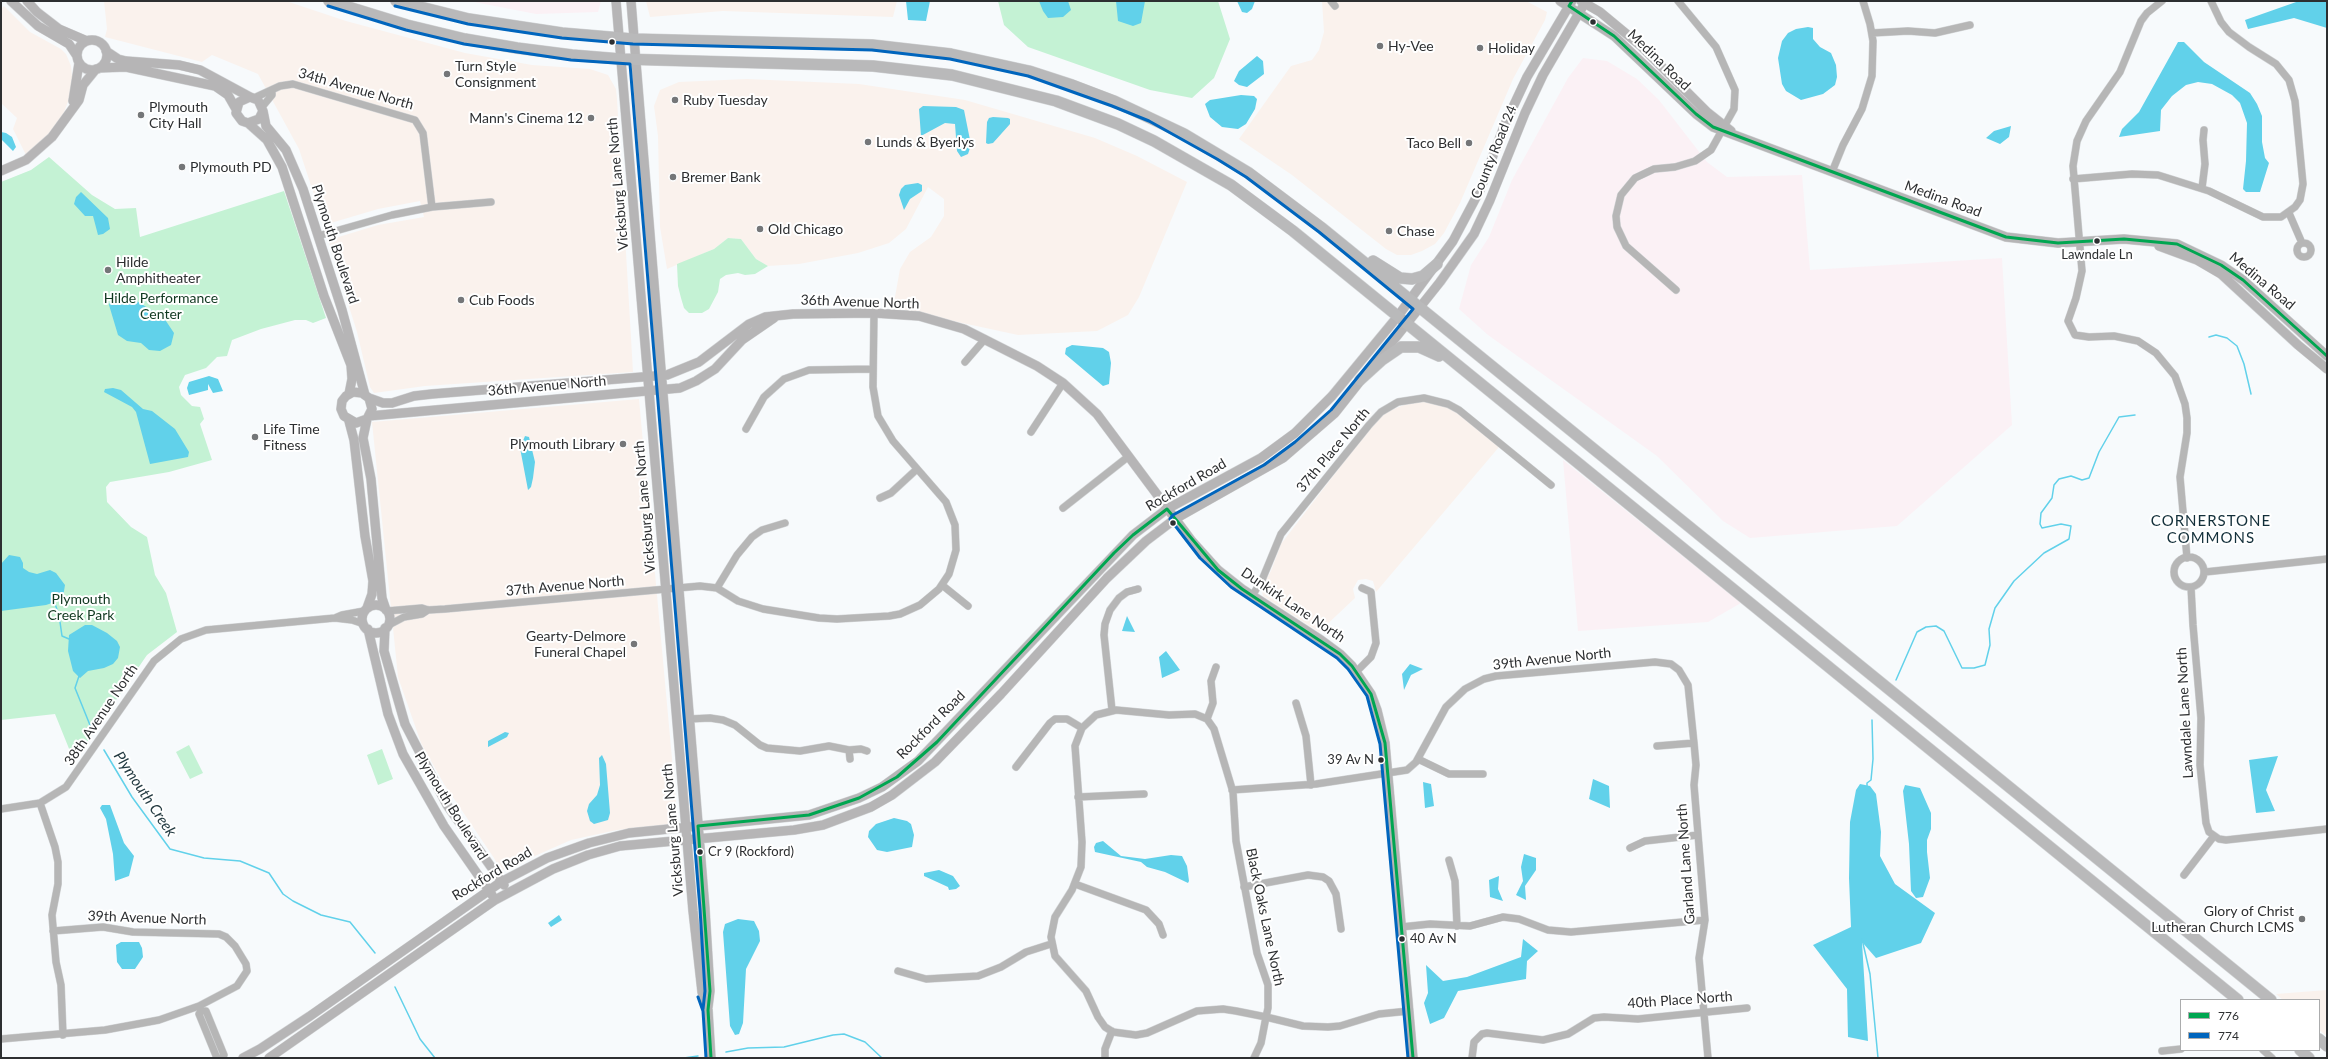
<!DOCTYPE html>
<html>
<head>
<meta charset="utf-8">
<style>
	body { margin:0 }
	#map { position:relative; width:2328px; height:1059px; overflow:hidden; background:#f7fafc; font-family:Lato,sans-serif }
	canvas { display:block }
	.frame { position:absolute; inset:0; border:2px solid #2d2f31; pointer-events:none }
	.legend { position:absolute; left:2180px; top:999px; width:140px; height:52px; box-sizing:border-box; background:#fff; border:1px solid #abacad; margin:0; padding:5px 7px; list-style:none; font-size:12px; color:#2d2f31 }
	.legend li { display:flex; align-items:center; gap:8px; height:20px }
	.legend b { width:20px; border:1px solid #abacad }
</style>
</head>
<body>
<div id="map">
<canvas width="2328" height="1059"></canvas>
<div class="frame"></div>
<ul class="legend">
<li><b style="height:5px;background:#00a651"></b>776</li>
<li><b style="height:5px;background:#0065bd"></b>774</li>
</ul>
</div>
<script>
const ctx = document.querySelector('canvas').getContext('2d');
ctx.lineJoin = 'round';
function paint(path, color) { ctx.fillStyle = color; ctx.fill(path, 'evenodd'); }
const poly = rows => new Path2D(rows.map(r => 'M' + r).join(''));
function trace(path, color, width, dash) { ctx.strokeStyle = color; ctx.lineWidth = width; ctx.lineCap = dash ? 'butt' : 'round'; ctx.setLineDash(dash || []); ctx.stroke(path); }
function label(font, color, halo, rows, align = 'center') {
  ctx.font = font + ' Lato,sans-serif'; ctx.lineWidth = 4; ctx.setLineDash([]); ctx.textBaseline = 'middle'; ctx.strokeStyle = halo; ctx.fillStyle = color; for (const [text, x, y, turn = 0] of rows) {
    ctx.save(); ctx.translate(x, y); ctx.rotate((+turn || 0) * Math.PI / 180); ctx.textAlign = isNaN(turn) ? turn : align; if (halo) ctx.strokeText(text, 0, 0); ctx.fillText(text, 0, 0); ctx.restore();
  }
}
paint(poly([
	[104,1,286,1,346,21,465,53,532,65,590,69,608,75,616,89,617,99,633,372,425,386,374,393,370,387,357,332,329,243,332,239,378,225,424,217,420,201,378,209,324,225,299,149,258,74,212,55,202,62,105,37,107,29],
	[646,1,897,1,893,17,723,11,650,17],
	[1322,1,1526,1,1547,12,1545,20,1513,79,1460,203,1444,233,1435,244,1422,251,1411,255,1397,255,1386,249,1292,175,1239,139,1291,66,1312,60,1319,50,1324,32],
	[4,6,30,32,61,49,66,54,71,66,73,88,63,115,52,131,26,155,13,129,17,118,1,103,1,9],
	[747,79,859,84,965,100,1095,138,1137,156,1187,182,1139,297,1128,315,1097,331,1018,335,893,308,900,269,910,252,931,237,944,216,944,199,928,187,906,229,889,243,858,253,799,264,768,266,756,259,741,239,728,238,714,249,667,269,660,227,658,136,654,106,660,90,679,82],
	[639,399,678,824,617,830,571,840,501,871,494,858,444,784,421,743,398,677,372,422],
	[1419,401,1441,404,1454,409,1499,447,1376,592,1373,581,1366,579,1358,580,1353,589,1355,598,1319,632,1263,596,1261,588,1271,571,1281,544,1373,424,1383,414,1401,406],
	[2327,990,2327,1036,2319,1030,2319,1000,2283,1000,2276,994]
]), '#faf2ed');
paint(poly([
	[469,1,601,1,598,12,536,14],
	[1583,58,1607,61,1637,79,1659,100,1707,162,1727,177,1802,175,1810,270,2002,258,2012,425,1897,526,1750,538,1723,521,1657,456,1488,335,1459,309,1471,265,1489,237,1512,180,1568,78],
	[1563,460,1741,603,1708,622,1578,631]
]), '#fbf1f5');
paint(poly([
	[998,1,1218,1,1230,39,1214,78,1192,98,1150,90,1028,47,1004,25],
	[49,157,92,195,115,209,136,208,140,237,284,191,326,318,313,323,306,320,295,320,261,329,232,340,227,356,217,357,206,368,185,375,179,387,181,395,192,406,200,407,204,419,200,424,212,460,169,472,110,482,106,487,107,502,131,527,147,537,155,575,166,593,177,632,147,655,74,761,55,714,1,720,1,182,31,170],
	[728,238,741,239,756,259,768,266,755,274,745,275,738,273,726,275,720,279,718,292,709,309,702,313,689,313,684,308,681,298,678,286,677,264,714,249],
	[189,745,203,773,190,779,176,752],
	[382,749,393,779,378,785,367,755]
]), '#c4f2d4');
paint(poly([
	[906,1,930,1,926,21,908,20],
	[1039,1,1068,1,1071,10,1063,17,1048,18,1043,11],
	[1116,1,1145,1,1141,23,1133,26,1118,21],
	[1237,1,1255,1,1252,9,1247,13,1242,12],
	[2299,1,2327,1,2327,28,2294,18,2248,29,2245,20],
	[1808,27,1813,28,1813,39,1820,47,1831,53,1836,65,1837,77,1835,85,1823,94,1801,100,1786,91,1782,84,1778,58,1782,41,1788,33,1796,29],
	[2178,42,2184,42,2204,62,2250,93,2257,104,2262,116,2262,142,2265,158,2269,163,2260,192,2246,192,2243,189,2246,161,2247,123,2240,103,2232,95,2212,84,2198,82,2186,85,2172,96,2161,110,2160,131,2119,137,2122,129,2139,112],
	[1257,56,1263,61,1264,74,1247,87,1239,85,1234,81,1239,71],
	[1241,95,1254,96,1257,99,1255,109,1246,124,1238,129,1222,127,1210,117,1205,104,1210,100],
	[923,106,956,107,964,110,971,145,968,154,961,157,957,151,955,124,945,123,921,136,919,109],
	[993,117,1008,118,1010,119,1010,124,993,143,988,144,986,143,987,122,989,118],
	[2011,126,2009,137,2000,144,1986,138,1994,131],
	[1,132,6,133,12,137,16,147,13,151,1,139],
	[918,183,922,185,922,191,910,199,904,210,899,195,901,189,905,185],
	[81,192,108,218,110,229,103,234,98,235,93,216,85,216,74,204,76,197],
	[113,294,127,295,164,318,174,333,171,345,160,351,149,350,141,343,127,341,118,335,109,305],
	[1072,345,1103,348,1109,352,1111,363,1109,384,1103,386,1065,354,1066,348],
	[209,376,218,379,223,391,213,393,208,384,208,390,189,395,187,388,189,382],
	[113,388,121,390,143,409,152,411,175,429,189,452,188,457,150,464,136,412,132,407,104,392,105,389],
	[525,436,529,437,535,462,533,478,531,487,528,490,520,448],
	[9,555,20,557,23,563,23,568,29,572,37,574,50,570,56,573,65,585,63,597,58,601,46,605,1,611,1,564],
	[1127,616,1135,632,1122,631],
	[85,625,92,625,107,633,117,641,120,647,118,658,113,664,104,668,88,671,80,678,73,671,68,651,69,635],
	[1166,651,1180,670,1162,678,1159,657],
	[1410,664,1423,669,1411,675,1404,690,1402,674],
	[505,732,509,733,507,737,488,747,488,741],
	[602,755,606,764,610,813,608,820,594,824,590,821,587,811,589,804,597,795,600,785,599,758],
	[2278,756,2266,790,2275,811,2256,813,2249,760],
	[1593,779,1609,786,1610,808,1589,799],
	[1423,782,1431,784,1434,806,1425,808],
	[1860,784,1870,786,1876,794,1881,832,1880,856,1895,884,1935,913,1921,943,1876,958,1862,942,1868,1041,1848,1037,1847,989,1813,945,1851,927,1849,878,1850,822,1856,790],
	[1905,785,1920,788,1931,813,1931,829,1927,840,1927,852,1930,878,1923,897,1916,898,1911,891,1909,844,1903,791],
	[102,805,110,805,124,843,134,856,129,876,115,881,113,854,106,819,100,808],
	[894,818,907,821,911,824,914,835,912,847,887,852,877,850,868,837,869,831,876,824],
	[1103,841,1121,856,1145,859,1171,855,1182,856,1187,866,1189,881,1188,883,1165,872,1147,867,1141,862,1095,852,1094,847,1096,843],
	[1524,854,1536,858,1536,870,1525,886,1526,900,1516,895,1523,881,1521,867],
	[939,870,953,876,960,886,956,889,949,890,948,887,924,876,924,873],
	[1499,876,1498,889,1503,901,1490,897,1489,880],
	[559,915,562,920,551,927,548,923],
	[738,919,754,921,759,931,760,941,746,969,743,1023,739,1034,735,1035,730,1026,723,932,725,924],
	[1523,939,1538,951,1527,961,1526,979,1458,991,1444,1018,1430,1024,1424,1003,1428,993,1426,965,1443,981,1467,977,1521,957],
	[121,942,139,942,142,948,143,957,135,969,122,969,117,962,116,945]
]), '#61d1ea');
trace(poly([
	[2209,337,2216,335,2227,338,2237,346,2244,364,2251,394],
	[52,602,55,604,59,615,62,636,69,639],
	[79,676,75,688,92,730],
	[1896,680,1917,632,1926,627,1936,626,1944,631,1962,668,1974,668,1985,665,1990,645,1989,629,1995,608,2014,581,2044,553,2069,539,2071,526,2061,524,2042,528,2040,524,2041,513,2052,498,2054,485,2059,479,2071,476,2082,480,2089,478,2099,452,2119,417,2135,415],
	[104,750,132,797,170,849,204,858,240,861,269,873,283,894,293,901,321,915,350,922,375,953],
	[1867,788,1867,783,1871,780,1873,759,1872,720],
	[1862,939,1870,974,1878,1058],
	[395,987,420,1039,435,1058],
	[726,1052,748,1048,784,1047,833,1035,844,1034,865,1042,882,1058],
	[684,1058,698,1056]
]), '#61d1ea', 1.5);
const street = poly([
	[1331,1,1335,6],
	[2162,1,2147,13,2141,21,2120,72,2086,121,2077,141,2073,166,2082,271,2076,298,2068,321,2075,335,2089,337,2114,336,2138,341,2156,353,2175,376,2185,404,2187,418,2187,433,2180,477,2187,558],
	[1872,33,1908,31,1935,33,1970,25],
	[254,98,280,86,293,84,415,120,423,133,432,207],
	[262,107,272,95,272,90],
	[1832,172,1843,145,1862,109,1872,76,1873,41,1870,24,1863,1],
	[2073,179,2132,174,2158,175,2209,191,2263,217,2281,217,2295,207,2300,200,2303,184,2295,101,2289,80,2276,64,2249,47,2229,32,2221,22,2211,1],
	[2202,188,2205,164,2203,140,2204,130],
	[2289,213,2302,243],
	[318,236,392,215,432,207,491,202],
	'2297 250a7 7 0 1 1 14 0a7 7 0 1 1-14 0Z',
	[1676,290,1626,246,1617,227,1616,216,1621,195,1635,178,1654,169,1675,167,1695,161,1711,150,1734,109,1735,90,1716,47,1678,1],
	[965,362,985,339],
	[746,429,764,397,784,379,809,370,873,369],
	[1031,432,1063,383],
	[880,498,891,493,917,469],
	[1063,508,1129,456],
	'2174 572a15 15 0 1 1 30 0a15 15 0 1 1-30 0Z',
	[2205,572,2327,559],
	[942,585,968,606],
	[2191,587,2193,625,2201,718,2200,765,2206,823,2209,832,2219,839,2226,840,2327,829],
	[717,588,737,555,752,537,762,530,785,523],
	[1252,596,1262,580,1281,534,1369,425,1381,412,1398,402,1424,398,1448,404,1459,410,1551,485],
	[387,611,422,608,428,610,445,609,700,586,717,588,738,601,763,609,819,618,837,619,889,616,900,614,920,605,939,589,949,574,956,550,955,525,946,502,893,441,878,416,873,387,874,313],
	[335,618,342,615,364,611],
	[387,626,404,617,422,614,428,610],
	[1356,672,1371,657,1376,643,1371,592,1362,588],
	[1296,703,1306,736,1311,785],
	[1112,710,1104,635,1105,624,1110,610,1119,598,1127,592,1138,589],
	[689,719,710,718,723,720,735,725,760,745,767,748,800,751,829,746,849,750,850,759],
	[1207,719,1213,703,1211,681,1216,667],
	[1657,746,1694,743],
	[849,750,861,749,867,751],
	[1418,759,1449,774,1483,774],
	[1016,767,1050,723,1055,719,1067,719,1082,728],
	[1232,790,1316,784,1407,770,1416,762,1446,707,1465,689,1484,679,1496,676,1655,662,1671,664,1679,670,1688,685,1694,743,1696,765,1694,785,1705,920,1699,958,1708,1058],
	[1078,797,1144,794],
	[40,803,55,847,58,862,58,884,52,915,56,962,61,985,63,1035],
	[1,809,40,803,66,787,154,661,181,639,206,630,335,618,352,620,364,624],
	[1630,848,1645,841,1698,835],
	[1449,860,1455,881,1457,926],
	[2184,875,2214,836],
	[1075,884,1146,910,1159,924,1163,935],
	[1244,887,1308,875,1323,877,1329,881,1336,894,1341,929],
	[1401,927,1430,924,1470,926,1503,917,1519,919,1548,930,1571,932,1705,920],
	[898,971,926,979,978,976,1001,967,1026,952,1051,944],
	[199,1006,201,1011,199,1014,217,1058,222,1058],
	[201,1011,206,1011,224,1055,222,1058],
	[1,1039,105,1030,159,1020,199,1006,237,986,247,971,246,964,235,946,226,937,219,934,133,932,103,927,53,931],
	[2263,1050,2272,1058],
	[2162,1051,2181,1049],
	[1105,1058,1105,1049,1112,1031],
	[1254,1058,1261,1043,1266,1017,1268,1008,1268,985,1257,953,1236,841,1233,792,1214,729,1207,719,1195,714,1169,715,1116,710,1096,715,1082,728,1075,746,1082,842,1081,867,1072,890,1055,917,1051,937,1055,956,1086,991,1098,1017,1105,1027,1113,1032,1136,1035,1147,1033,1197,1011,1223,1009,1236,1011,1266,1017,1303,1026,1328,1027,1340,1026,1379,1014,1409,1011],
	[1472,1058,1474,1042,1482,1034,1487,1033,1543,1040,1568,1034,1594,1018,1604,1017,1638,1019,1747,1008]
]);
const secondary = poly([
	[11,1,38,26,69,44,77,56],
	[27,1,37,12,59,29,87,41],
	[616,1,693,911,702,992,708,1010,711,1058],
	[631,1,705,909,710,991,708,1007],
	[1560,1,1614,36,1696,114,1713,127,2006,237,2058,243,2124,239,2177,244,2221,265,2243,280,2327,356],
	[1581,1,1600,12,1641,46,1707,112,1731,131],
	'77 55a15 15 0 1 1 30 0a15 15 0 1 1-30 0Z',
	[106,51,118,59,126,61,179,65,200,70,250,97],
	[99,68,126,67,215,86,228,95,236,109],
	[73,101,79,63],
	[263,111,266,126,286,150,303,189,342,310,365,395],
	[248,123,259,119,263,111,258,100,250,97,239,102,236,113,242,121,248,123,267,140,282,167,324,296,351,365,352,379,349,394],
	[1,171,26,160,52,137,79,100,83,85,96,69],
	[2159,246,2197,260,2221,274,2298,345,2327,369],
	[1377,361,1440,282,1474,234,1490,200,1525,113,1543,75,1586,1],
	[369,398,372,409,367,419,356,423,344,416,341,409,342,401,346,396,353,392,362,393,369,398,383,403,392,403,414,396,432,394,667,375,699,362,749,324,765,317,793,314,874,313,919,316,964,329,1037,366,1063,383,1097,414,1191,540,1218,570,1242,589,1321,640,1340,654,1352,666,1371,694,1377,710,1385,743,1413,1058],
	[369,416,680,388,696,381,715,369,742,340,774,318],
	[367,419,363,438,371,479,382,598,386,610],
	[349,421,354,440,365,536,373,581,372,594,367,608],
	'362 619a14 14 0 1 1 28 0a14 14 0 1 1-28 0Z',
	[385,628,384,651,405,724,447,805,504,885],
	[368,629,388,714,403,754,444,826,492,895],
	[243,1058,260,1049,310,1016,501,882,547,858,589,843,629,833,809,815,859,798,882,787,918,761,1133,535,1167,509,1261,458,1295,433,1332,396,1398,316,1453,241,1480,190,1505,124,1527,77,1572,1],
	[269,1058,495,900,553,869,588,855,620,846,794,830,823,825,871,807,892,795,935,762,1001,694,1107,578,1146,541,1175,519,1283,458,1335,413,1365,375]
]);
const primary = poly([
	[329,1,407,25,465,39,517,48,572,55,621,59,873,66,952,75,1056,101,1118,124,1154,141,1231,185,1293,231,2238,1000],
	[396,1,469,19,562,33,633,39,872,45,951,54,1029,71,1072,85,1114,101,1184,134,1249,173,1322,228,2271,1000],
	[1373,261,1400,278,1412,279,1423,276,1437,264],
	[1360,380,1382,360,1401,347,1419,347,1439,356],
	[2319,1039,2327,1046],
	[2300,1050,2309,1058]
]);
trace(street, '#d3d5d7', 8);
trace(secondary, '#d3d5d7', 10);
trace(primary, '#d3d5d7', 12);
trace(street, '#b6b6b6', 7);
trace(secondary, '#b6b5b6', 9);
trace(primary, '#b9b9ba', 11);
trace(poly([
	[1572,1,1569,6,1614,36,1696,114,1713,127,2006,237,2058,243,2124,239,2177,244,2221,265,2243,280,2327,356],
	[711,1058,708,1010,710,991,698,826,809,815,859,798,897,777,937,742,1114,553,1133,535,1167,509,1218,570,1242,589,1340,654,1352,666,1371,694,1385,743,1413,1058]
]), '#00a651', 3);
trace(poly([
	[328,6,406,30,464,44,571,60,630,64,700,909,705,991,703,1009],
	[395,6,468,24,562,38,633,44,872,50,950,59,1028,76,1112,106,1149,121,1217,159,1246,177,1319,232,1413,309,1331,410,1295,442,1264,465,1173,515,1170,519,1200,558,1231,587,1337,658,1348,669,1367,696,1380,744,1408,1058],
	[698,997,703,1011,706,1058]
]), '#0065bd', 3);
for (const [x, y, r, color] of [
	[1593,22,3.5,"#2d2f31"],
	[612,42,3.5,"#2d2f31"],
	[1380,46,4,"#747678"],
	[1480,48,4,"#747678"],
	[447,74,4,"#747678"],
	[675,100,4,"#747678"],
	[141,115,4,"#747678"],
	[591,118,4,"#747678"],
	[868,142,4,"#747678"],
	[1469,143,4,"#747678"],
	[182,167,4,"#747678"],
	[673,177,4,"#747678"],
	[760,229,4,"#747678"],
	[1389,231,4,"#747678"],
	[2097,241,3.5,"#2d2f31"],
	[108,270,4,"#747678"],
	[461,300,4,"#747678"],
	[255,437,4,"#747678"],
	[623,444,4,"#747678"],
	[1173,523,3.5,"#2d2f31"],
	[634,644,4,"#747678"],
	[1381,760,3.5,"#2d2f31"],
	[700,852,3.5,"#2d2f31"],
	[2302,919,4,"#747678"],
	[1402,939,3.5,"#2d2f31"]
]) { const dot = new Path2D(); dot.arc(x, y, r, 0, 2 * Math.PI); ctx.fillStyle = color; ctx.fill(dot); trace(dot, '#fff', 1.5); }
label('13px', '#2d2f31', '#fff', [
	["Lawndale Ln",2097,255,"center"],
	["39 Av N",1374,760,"right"],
	["Cr 9 (Rockford)",708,852],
	["40 Av N",1410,939]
], 'left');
label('14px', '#2d2f31', '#fff', [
	["Hy-Vee",1388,46],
	["Holiday",1488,48],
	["Turn Style",455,66],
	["Consignment",455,82],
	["Ruby Tuesday",683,100],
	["Plymouth",149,107],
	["City Hall",149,123],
	["Mann's Cinema 12",583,118,"right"],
	["Lunds & Byerlys",876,142],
	["Taco Bell",1461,143,"right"],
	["Plymouth PD",190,167],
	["Bremer Bank",681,177],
	["Old Chicago",768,229],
	["Chase",1397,231],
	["Hilde",116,262],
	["Amphitheater",116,278],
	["Cub Foods",469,300],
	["Life Time",263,429],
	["Fitness",263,445],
	["Plymouth Library",615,444,"right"],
	["Gearty-Delmore",626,636,"right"],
	["Funeral Chapel",626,652,"right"],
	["Glory of Christ",2294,911,"right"],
	["Lutheran Church LCMS",2294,927,"right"]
], 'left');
label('14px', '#2d2f31', '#fff', [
	["Medina Road",1659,60,44],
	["34th Avenue North",356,89,16],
	["County Road 24",1494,152,-68],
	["Vicksburg Lane North",618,184,-95],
	["Medina Road",1943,199,20],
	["Plymouth Boulevard",335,244,72],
	["Medina Road",2262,281,40],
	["36th Avenue North",860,302,2],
	["36th Avenue North",547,386,-5],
	["37th Place North",1333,450,-50],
	["Rockford Road",1186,485,-30],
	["Vicksburg Lane North",645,507,-95],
	["37th Avenue North",565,586,-5],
	["Dunkirk Lane North",1293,605,34],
	["39th Avenue North",1552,659,-6],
	["Lawndale Lane North",2185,713,-93],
	["38th Avenue North",101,715,-56],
	["Rockford Road",931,725,-45],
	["Plymouth Boulevard",451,806,58],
	["Vicksburg Lane North",673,830,-95],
	["Garland Lane North",1686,864,-94],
	["Rockford Road",492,874,-31],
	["Black Oaks Lane North",1265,917,78],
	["39th Avenue North",147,918,2],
	["40th Place North",1680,1000,-4]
]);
label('14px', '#103820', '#fff', [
	["Hilde Performance",161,298],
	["Center",161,314],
	["Plymouth",81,599],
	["Creek Park",81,615]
]);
ctx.letterSpacing = '1px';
label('15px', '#122f3a', '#fff', [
	["CORNERSTONE",2211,521],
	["COMMONS",2211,538]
]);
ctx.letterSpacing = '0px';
label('italic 15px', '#243b42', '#fff', [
	["Plymouth Creek",145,794,56]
]);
</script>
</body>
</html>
